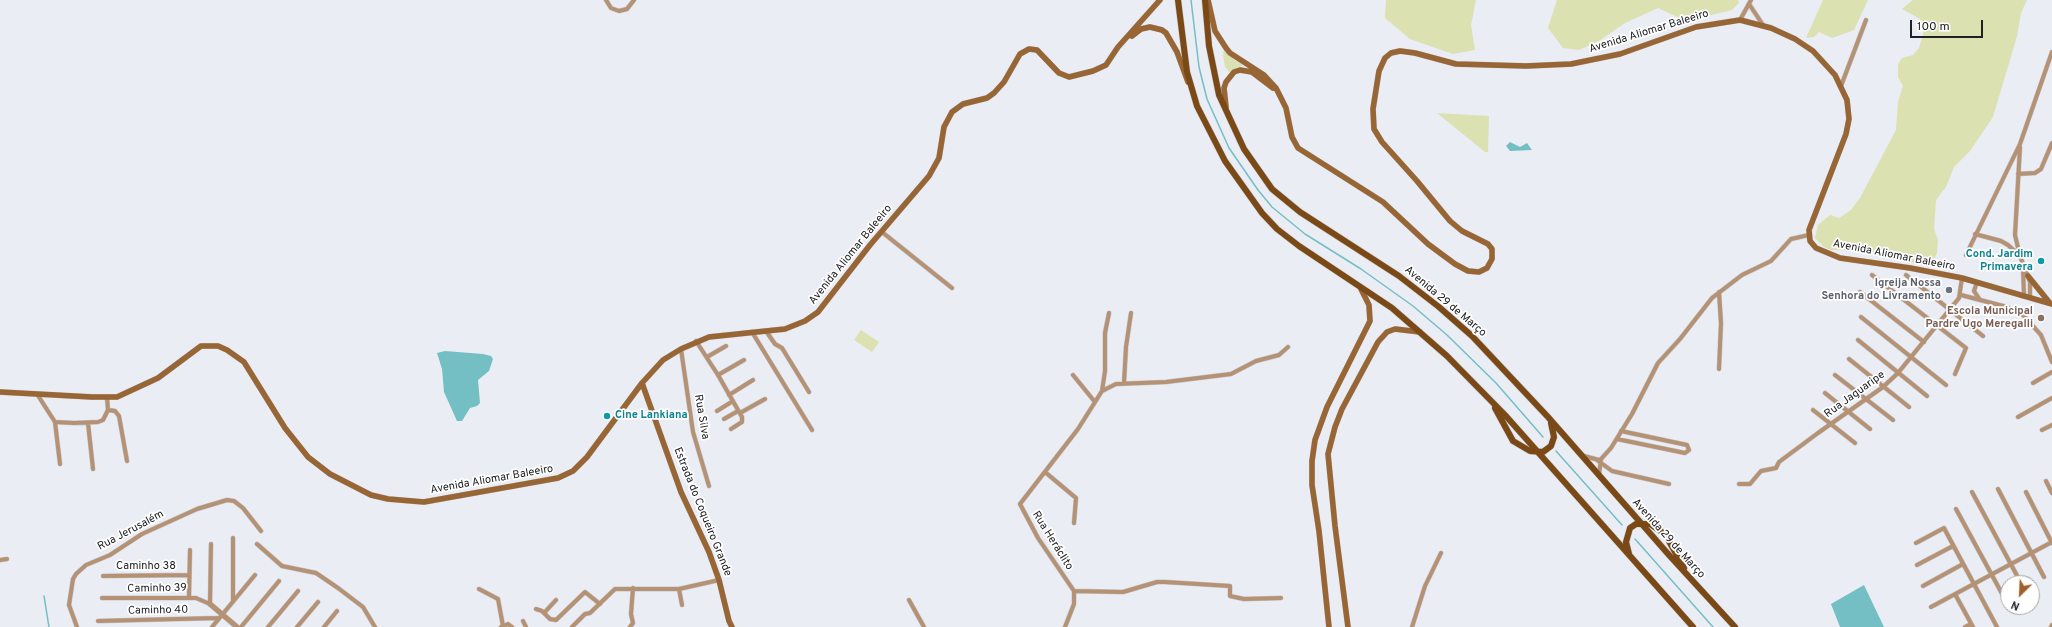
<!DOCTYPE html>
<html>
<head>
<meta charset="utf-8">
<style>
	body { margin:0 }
	#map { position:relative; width:2052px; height:627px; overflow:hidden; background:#eaedf4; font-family:Overpass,sans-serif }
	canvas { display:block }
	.north { position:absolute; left:2000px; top:575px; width:40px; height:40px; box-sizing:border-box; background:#fff; border:1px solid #a6a6a7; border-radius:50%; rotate:204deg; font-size:11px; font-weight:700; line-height:16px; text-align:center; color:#202124 }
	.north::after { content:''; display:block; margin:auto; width:14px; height:18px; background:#a0602a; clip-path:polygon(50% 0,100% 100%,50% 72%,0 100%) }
	.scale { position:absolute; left:1910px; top:20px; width:73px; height:18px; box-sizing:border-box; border:2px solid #202124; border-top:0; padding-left:5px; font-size:12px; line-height:14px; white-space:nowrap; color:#202124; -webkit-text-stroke:3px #fff; paint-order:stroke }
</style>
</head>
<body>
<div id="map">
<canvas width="2052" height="627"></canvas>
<div class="north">N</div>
<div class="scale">100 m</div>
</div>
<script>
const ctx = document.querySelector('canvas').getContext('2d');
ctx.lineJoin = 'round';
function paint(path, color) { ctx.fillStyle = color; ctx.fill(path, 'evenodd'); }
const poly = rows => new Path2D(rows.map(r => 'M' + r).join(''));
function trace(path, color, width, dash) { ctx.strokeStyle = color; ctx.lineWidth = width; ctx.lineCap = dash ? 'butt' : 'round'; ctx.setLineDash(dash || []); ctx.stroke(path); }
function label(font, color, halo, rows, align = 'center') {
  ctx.font = font + ' Overpass,sans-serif'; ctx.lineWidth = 3.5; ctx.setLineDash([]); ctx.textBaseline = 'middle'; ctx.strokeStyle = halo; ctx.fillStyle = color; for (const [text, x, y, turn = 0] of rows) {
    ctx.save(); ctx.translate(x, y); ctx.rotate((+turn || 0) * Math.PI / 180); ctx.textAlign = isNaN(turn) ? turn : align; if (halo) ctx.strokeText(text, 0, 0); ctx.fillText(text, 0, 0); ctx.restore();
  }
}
paint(poly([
	[1386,0,1476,0,1471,25,1475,50,1453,54,1410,39,1385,18],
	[1557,0,1738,0,1739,3,1732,10,1686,21,1658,8,1625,23,1599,41,1579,50,1563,48,1548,28],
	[1823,0,1868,0,1854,30,1832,38,1819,32,1814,37,1806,38],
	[1913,0,2027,0,2021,13,2017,36,1993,117,1970,151,1954,167,1946,187,1936,200,1934,229,1938,240,1937,253,1932,264,1925,265,1899,260,1876,253,1865,253,1858,250,1831,250,1824,247,1815,238,1818,225,1830,215,1839,218,1851,210,1860,198,1896,130,1898,102,1903,86,1898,77,1898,64,1902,58,1913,55,1919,48,1924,31,1920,19,1902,9],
	[1224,50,1236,61,1244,65,1229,72,1225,67,1223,55],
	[1437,113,1489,116,1488,152,1485,152],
	[861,330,879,342,872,352,854,340]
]), '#dbe1b0');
paint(poly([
	[1510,142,1520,147,1527,143,1532,150,1510,151,1506,146],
	[445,351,483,354,491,356,493,359,489,371,478,380,480,403,477,406,470,408,462,421,457,421,444,392,442,369,437,353],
	[1864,585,1884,627,1840,627,1831,604]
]), '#74bfc4');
trace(poly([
	[1191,0,1199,67,1207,99,1229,148,1258,190,1272,207,1305,234,1361,269,1413,306,1447,335,1496,383,1543,437],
	[1556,451,1622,525],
	[1635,539,1713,627],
	[44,596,49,627]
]), '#74bfc4', 1.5);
const minor = poly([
	[606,0,611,8,619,11,627,9,634,0],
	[1749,4,1763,25],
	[1740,20,1751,0],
	[1841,86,1866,20],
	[2020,147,2015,235,2020,256,2030,282,2030,297],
	[2018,174,2035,173,2041,169,2052,143],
	[882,232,952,288],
	[1975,234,2001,241,2008,245,2018,254],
	[1966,255,2020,144,2052,52],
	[2023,268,2024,295],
	[1872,275,1966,348,1955,374],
	[1906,275,1983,336],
	[1977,282,1974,291,1980,300],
	[1719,292,1721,323,1719,369],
	[1860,292,1924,342],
	[1961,295,2007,307,2023,315,2041,335,2052,362],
	[1861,317,1946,385],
	[766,331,775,344,782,348,809,392],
	[752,332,812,430],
	[1858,340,1927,396],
	[696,341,718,375,742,417,742,422,731,429],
	[681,349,693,432,709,486],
	[707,357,726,346],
	[1849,359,1909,407],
	[718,375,744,360],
	[1073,375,1095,402],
	[1835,375,1893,420],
	[1124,383,1126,347,1131,313],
	[2033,383,2052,372],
	[1102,391,1116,384,1166,382,1231,374,1256,361,1279,355,1288,347],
	[1825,393,1870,429],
	[37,394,55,422,74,423,98,422,103,420,108,410,107,397],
	[729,395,753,380],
	[108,410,115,411,119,416,127,461],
	[1813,410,1855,443],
	[717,411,733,401],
	[740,413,765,399],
	[2018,417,2052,398],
	[724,419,738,411],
	[55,422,60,464],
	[88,423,93,469],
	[2042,430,2052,425],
	[1617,439,1685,453,1689,450,1687,445,1621,431],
	[1584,456,1599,460],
	[1597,460,1612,471,1669,484],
	[1045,472,1076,498,1074,523],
	[1599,475,1601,459,1611,448,1632,414,1658,363,1680,339,1712,298,1742,275,1771,261,1791,239,1809,235],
	[2046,481,2052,493],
	[1739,484,1750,484,1761,471,1776,468,1779,462,1818,433,1883,387,1898,373,1959,298,1962,278],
	[1998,489,2044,577],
	[1972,492,2021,583],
	[2026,492,2052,543],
	[1956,509,2006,601],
	[1916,543,1944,528,1997,627],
	[257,544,282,566,316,573,338,588,363,607,375,627],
	[0,560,7,559],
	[1917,565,1953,546],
	[103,576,189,575],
	[1923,586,1963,564],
	[479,589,498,599,503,626],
	[679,589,682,605],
	[1074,591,1123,592,1157,582,1165,582,1230,586,1230,596,1244,599,1281,598],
	[1955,594,1973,627],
	[189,597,190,550],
	[102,598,196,598,210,604,211,544],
	[909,600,924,627],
	[233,601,233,538],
	[1931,607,2052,542],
	[536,609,542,611,550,619,556,620,585,592,600,604],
	[544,613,556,600],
	[98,621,219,618],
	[523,621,526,627],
	[77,627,69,605,73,579,76,574,86,565,110,555,142,534,197,509,227,500,234,501,243,508,261,531],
	[212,627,255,575],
	[241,627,279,581],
	[268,627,298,591],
	[297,627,318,602],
	[324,627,337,611],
	[501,627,508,624,512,627],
	[572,627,585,614,590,613,615,589,679,589,719,580],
	[630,627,633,623,631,614,633,588],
	[1065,627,1074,604,1074,591,1038,538,1020,504,1078,429,1102,391,1105,371,1105,333,1109,313],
	[1412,627,1425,586,1441,553],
	[1965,627,1971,624],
	[2051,627,2052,625]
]);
const tertiary = poly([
	[210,604,237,627]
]);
const secondary = poly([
	[1208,0,1215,31,1226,48,1230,53,1264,75,1276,88,1286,108,1292,137,1298,148,1383,202,1428,244,1455,264,1468,271,1479,272,1487,268,1492,259,1492,249,1488,244,1462,231,1450,221,1417,181,1382,142,1374,129,1373,109,1379,71,1385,58,1391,53,1400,51,1415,53,1456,64,1526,66,1571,64,1620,54,1696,27,1740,20,1771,28,1795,39,1813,51,1835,75,1847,100,1849,119,1846,134,1809,230,1810,241,1816,248,1840,258,1910,268,1962,278,2052,304],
	[1132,36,1141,29,1150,27,1162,30,1166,33,1177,52,1188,82],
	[1226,107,1224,88,1226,82,1234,72,1240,70,1252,72,1273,88],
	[2028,276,2049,302],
	[642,383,681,492,709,552,719,580,729,621,732,627],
	[0,392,92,397,117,397,158,378,201,346,218,346,227,350,244,362,285,428,308,457,330,474,371,495,388,499,424,502,558,478,573,471,587,457,642,383,663,360,681,349,709,337,785,329,805,321,818,312,870,245,929,176,939,158,944,127,952,112,963,104,987,98,994,93,1004,82,1020,54,1029,49,1037,50,1059,73,1069,77,1093,71,1106,65,1118,47,1160,0],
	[1329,627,1319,531,1312,485,1312,461,1315,440,1327,407,1370,321,1369,305,1361,289],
	[1348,627,1335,526,1328,454,1335,427,1342,409,1378,342,1387,332,1395,329,1420,332]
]);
const primary = poly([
	[1178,0,1187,72,1197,106,1225,161,1262,213,1277,229,1299,246,1392,308,1447,356,1505,415,1693,627],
	[1205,0,1209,46,1219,95,1244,149,1272,189,1300,212,1399,276,1439,307,1472,336,1548,417,1669,555,1735,627],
	[1495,408,1513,441,1530,451,1543,452,1551,446,1554,437,1551,423],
	[1629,554,1626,542,1630,528,1636,524,1650,524,1665,534,1684,568]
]);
trace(minor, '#c6c8cf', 5);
trace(tertiary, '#c6c8cf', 6);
trace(secondary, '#c6c8cf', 6);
trace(primary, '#c6c8cf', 7);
trace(minor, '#b69274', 4);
trace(tertiary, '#b69274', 5);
trace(secondary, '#986535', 5.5);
trace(primary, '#7a4916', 6);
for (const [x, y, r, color] of [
	[2041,261,4,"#0f9aa8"],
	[1949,290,4,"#6b7280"],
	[2041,318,4,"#8d6e63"],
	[607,416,4,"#0f9aa8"]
]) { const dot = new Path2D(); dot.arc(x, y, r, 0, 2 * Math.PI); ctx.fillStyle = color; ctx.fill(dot); trace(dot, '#fff', 1.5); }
label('11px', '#202124', '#fff', [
	["Avenida Aliomar Baleeiro",1649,32,-17],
	["Avenida Aliomar Baleeiro",851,255,-51],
	["Avenida Aliomar Baleeiro",1894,256,11],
	["Avenida 29 de Março",1445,302,40],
	["Rua Jaguaripe",1855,395,-36],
	["Rua Silva",701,417,80],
	["Avenida Aliomar Baleeiro",492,480,-10],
	["Estrada do Coqueiro Grande",702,512,68],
	["Rua Jerusalém",131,531,-28],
	["Avenida 29 de Março",1668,539,48],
	["Rua Heráclito",1052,541,58],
	["Caminho 38",146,567],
	["Caminho 39",157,589,-1],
	["Caminho 40",158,611,-1]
]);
label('bold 11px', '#0d838f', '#fff', [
	["Cond. Jardim",2033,255],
	["Primavera",2033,268],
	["Cine Lankiana",615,416,"left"]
], 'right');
label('bold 11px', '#5b616d', '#fff', [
	["Igreija Nossa",1941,284],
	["Senhora do Livramento",1941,297]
], 'right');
label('bold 11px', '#785e54', '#fff', [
	["Escola Municipal",2033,312],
	["Pardre Ugo Meregalli",2033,325]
], 'right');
</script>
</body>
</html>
